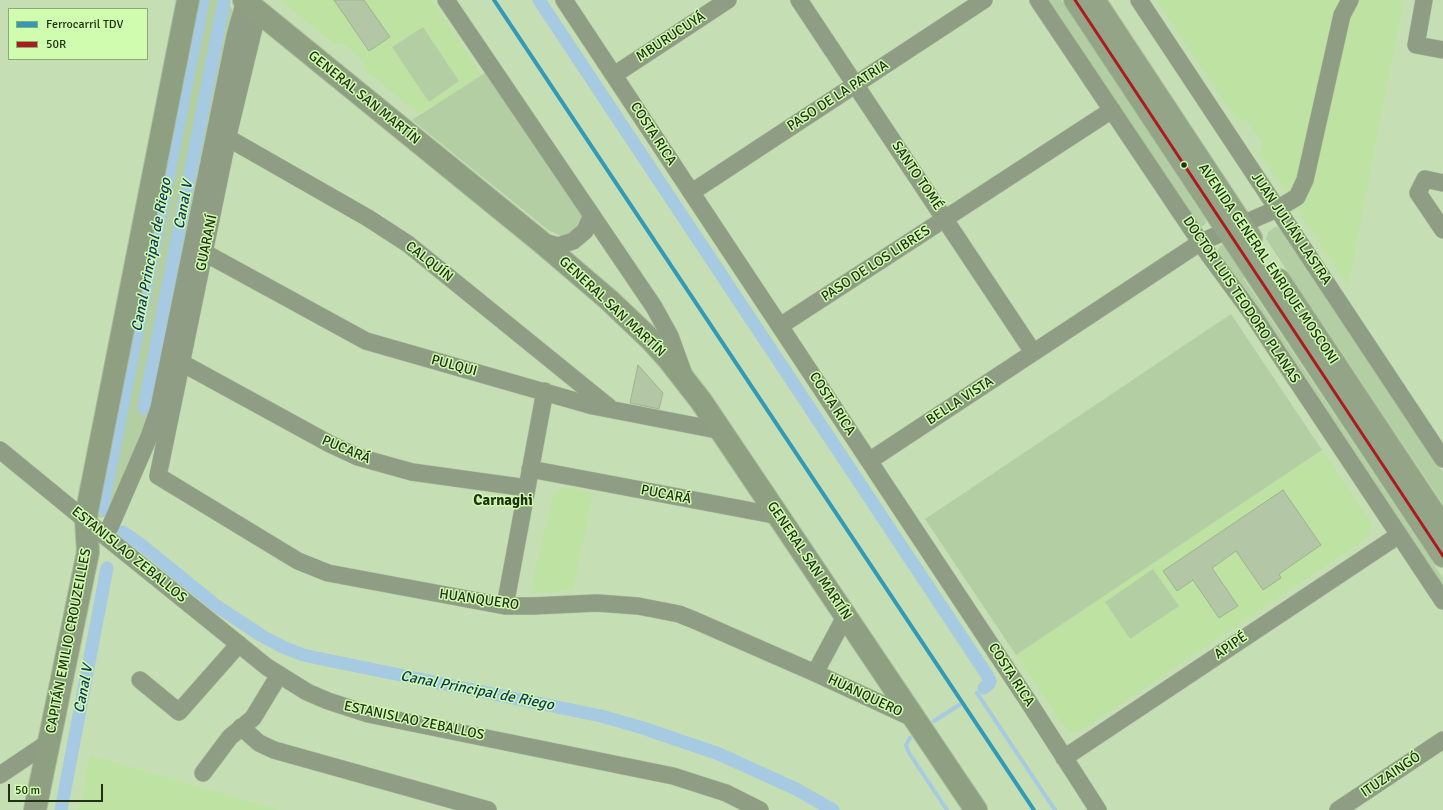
<!DOCTYPE html>
<html>
<head>
<meta charset="utf-8">
<style>
	body { margin:0 }
	#map { position:relative; width:1443px; height:810px; overflow:hidden; background:#c6deb4; font-family:Signika,sans-serif }
	canvas { display:block }
	.legend { position:absolute; left:8px; top:8px; width:140px; height:52px; box-sizing:border-box; background:#d0fcb0; border:1px solid #8aab72; margin:0; padding:5px 7px; list-style:none; font-size:12px; color:#213214 }
	.legend li { display:flex; align-items:center; gap:8px; height:20px }
	.legend b { width:20px; border:1px solid #8aab72 }
	.scale { position:absolute; left:8px; top:784px; width:95px; height:18px; box-sizing:border-box; border:2px solid #213214; border-top:0; padding-left:5px; font-size:12px; line-height:14px; white-space:nowrap; color:#213214; -webkit-text-stroke:3px #d0fcb0; paint-order:stroke }
</style>
</head>
<body>
<div id="map">
<canvas width="1443" height="810"></canvas>
<ul class="legend">
<li><b style="height:5px;background:#3299b7"></b>Ferrocarril TDV</li>
<li><b style="height:5px;background:#ab1c1f"></b>50R</li>
</ul>
<div class="scale">50 m</div>
</div>
<script>
const ctx = document.querySelector('canvas').getContext('2d');
ctx.lineJoin = 'round';
function paint(path, color) { ctx.fillStyle = color; ctx.fill(path, 'evenodd'); }
const poly = rows => new Path2D(rows.map(r => 'M' + r).join(''));
function trace(path, color, width, dash) { ctx.strokeStyle = color; ctx.lineWidth = width; ctx.lineCap = dash ? 'butt' : 'round'; ctx.setLineDash(dash || []); ctx.stroke(path); }
function label(font, color, halo, rows, align = 'center') {
  ctx.font = font + ' Signika,sans-serif'; ctx.lineWidth = 3; ctx.setLineDash([]); ctx.textBaseline = 'middle'; ctx.strokeStyle = halo; ctx.fillStyle = color; for (const [text, x, y, turn = 0] of rows) {
    ctx.save(); ctx.translate(x, y); ctx.rotate((+turn || 0) * Math.PI / 180); ctx.textAlign = isNaN(turn) ? turn : align; if (halo) ctx.strokeText(text, 0, 0); ctx.fillText(text, 0, 0); ctx.restore();
  }
}
paint(poly([
	[280,0,432,0,481,75,420,115,364,69,364,61,344,44,334,44],
	[1156,0,1404,0,1348,286,1260,154,1262,142,1246,119,1239,123],
	[1322,450,1372,524,1369,537,1079,732,1068,732,1016,655],
	[564,487,593,493,573,590,530,593,553,494],
	[90,755,280,810,79,810]
]), '#bee2a2');
paint(poly([
	[194,0,226,0,232,9,232,14,151,412,106,516,100,518,95,516],
	[1045,0,1061,0,1205,218,1206,223,1204,225,1200,227],
	[423,27,459,81,429,102,392,47],
	[488,71,581,212,582,217,578,228,567,235,561,236,548,230,412,120],
	[1275,227,1278,227,1282,230,1443,472,1443,504,1266,239,1268,232],
	[1224,244,1246,270,1244,279,1443,578,1443,592,1217,252,1219,247],
	[1231,314,1322,450,1016,655,925,519],
	[1153,569,1179,606,1130,639,1105,602]
]), '#b4cea3');
trace(poly([
	[129,531,138,538,139,543],
	[977,693,1055,810],
	[934,721,959,705],
	[910,738,906,745,909,753,947,810]
]), '#a5cae1', 4);
trace(poly([
	[539,0,987,675,990,681,989,684,984,688],
	[144,408,224,2],
	[105,510,103,504,203,0],
	[123,532,139,543,218,607,262,636,283,647,303,655,322,659,601,716,640,727,719,754,796,789,833,810],
	[61,810,107,568]
]), '#a5cae1', 13);
const building = poly([
	[334,0,364,0,390,37,369,51,334,0],
	[638,365,663,393,659,409,630,403,638,365],
	[1283,490,1321,545,1279,574,1281,578,1263,590,1236,551,1212,568,1238,606,1219,618,1193,580,1177,591,1163,571,1283,490]
]);
paint(building, '#b3c6a5');
trace(building, '#9fb291', 1);
const minor = poly([
	[446,0,654,307,670,336,683,372],
	[564,0,1028,701,1098,810],
	[799,0,1033,352],
	[1038,0,1209,255,1253,315,1443,601],
	[1139,0,1443,459],
	[1424,0,1416,45,1443,50],
	[258,11,230,127,158,476,298,561,328,573,505,606,533,606,597,603,638,606,679,614,694,620,815,673,915,719],
	[614,75,728,0],
	[228,138,368,218,408,244,609,407],
	[1443,183,1425,179,1418,193,1443,230],
	[692,192,984,0],
	[540,241,558,246,573,241,585,231,592,215],
	[205,253,366,341,593,406,722,431],
	[780,326,1112,110],
	[182,363,330,444,358,457,412,472,527,488],
	[0,450,111,541,267,667,307,692,328,701,368,714,673,776,726,793,760,810],
	[869,461,1201,242,1277,209,1297,197,1305,180,1342,15,1350,0],
	[530,469,779,516],
	[104,535,110,527,149,437,159,408,235,36,245,0],
	[505,606,545,391],
	[815,673,846,615],
	[140,680,179,712,239,644],
	[241,727,259,743,274,750,488,810],
	[1064,758,1399,535],
	[203,773,230,737,253,718,279,675],
	[0,775,49,742],
	[1338,810,1443,740]
]);
const major = poly([
	[244,0,540,241,609,300,651,340,669,360,701,401,976,810],
	[35,810,88,552,86,519,87,511,188,0]
]);
const highway = poly([
	[1075,0,1443,556],
	[1094,0,1251,238],
	[1279,280,1443,527]
]);
trace(minor, '#a9bc9a', 18);
trace(major, '#a9bc9a', 24);
trace(highway, '#a9bc9a', 24);
trace(minor, '#8f9d84', 17);
trace(major, '#8f9f82', 22);
trace(highway, '#93a586', 22);
trace(poly([
	[1075,0,1443,556]
]), '#ab1c1f', 3);
trace(poly([
	[494,0,1034,810]
]), '#3299b7', 4);
for (const [x, y, r, color] of [
	[1184,165,3.5,"#213214"]
]) { const dot = new Path2D(); dot.arc(x, y, r, 0, 2 * Math.PI); ctx.fillStyle = color; ctx.fill(dot); trace(dot, '#d0fcb0', 1.5); }
label('14px', '#213214', '#d0fcb0', [
	["MBURUCUYÁ",671,37,-33],
	["PASO DE LA PATRIA",838,96,-33],
	["GENERAL SAN MARTÍN",364,98,39],
	["COSTA RICA",653,134,57],
	["SANTO TOMÉ",917,176,56],
	["JUAN JULIÁN LASTRA",1291,229,56],
	["GUARANÍ",207,243,-78],
	["CALQUÍN",429,262,38],
	["PASO DE LOS LIBRES",876,264,-33],
	["AVENIDA GENERAL ENRIQUE MOSCONI",1268,264,56],
	["DOCTOR LUIS TEODORO PLANAS",1241,300,56],
	["GENERAL SAN MARTÍN",612,307,43],
	["PULQUI",454,366,15],
	["BELLA VISTA",960,401,-33],
	["COSTA RICA",832,404,57],
	["PUCARÁ",346,450,23],
	["PUCARÁ",666,495,11],
	["ESTANISLAO ZEBALLOS",129,555,39],
	["GENERAL SAN MARTÍN",809,561,56],
	["HUANQUERO",479,600,8],
	["CAPITÁN EMILIO CROUZEILLES",69,641,-79],
	["APIPÉ",1231,646,-34],
	["COSTA RICA",1011,675,57],
	["HUANQUERO",865,696,25],
	["ESTANISLAO ZEBALLOS",414,721,12],
	["ITUZAINGÓ",1391,775,-34]
]);
label('italic 15px', '#0e345b', '#d0fcb0', [
	["Canal V",184,205,-79],
	["Canal Principal de Riego",152,255,-79],
	["Canal V",84,689,-79],
	["Canal Principal de Riego",477,691,11]
]);
label('bold 15px', '#213214', '#d0fcb0', [
	["Carnaghi",503,501]
]);
</script>
</body>
</html>
